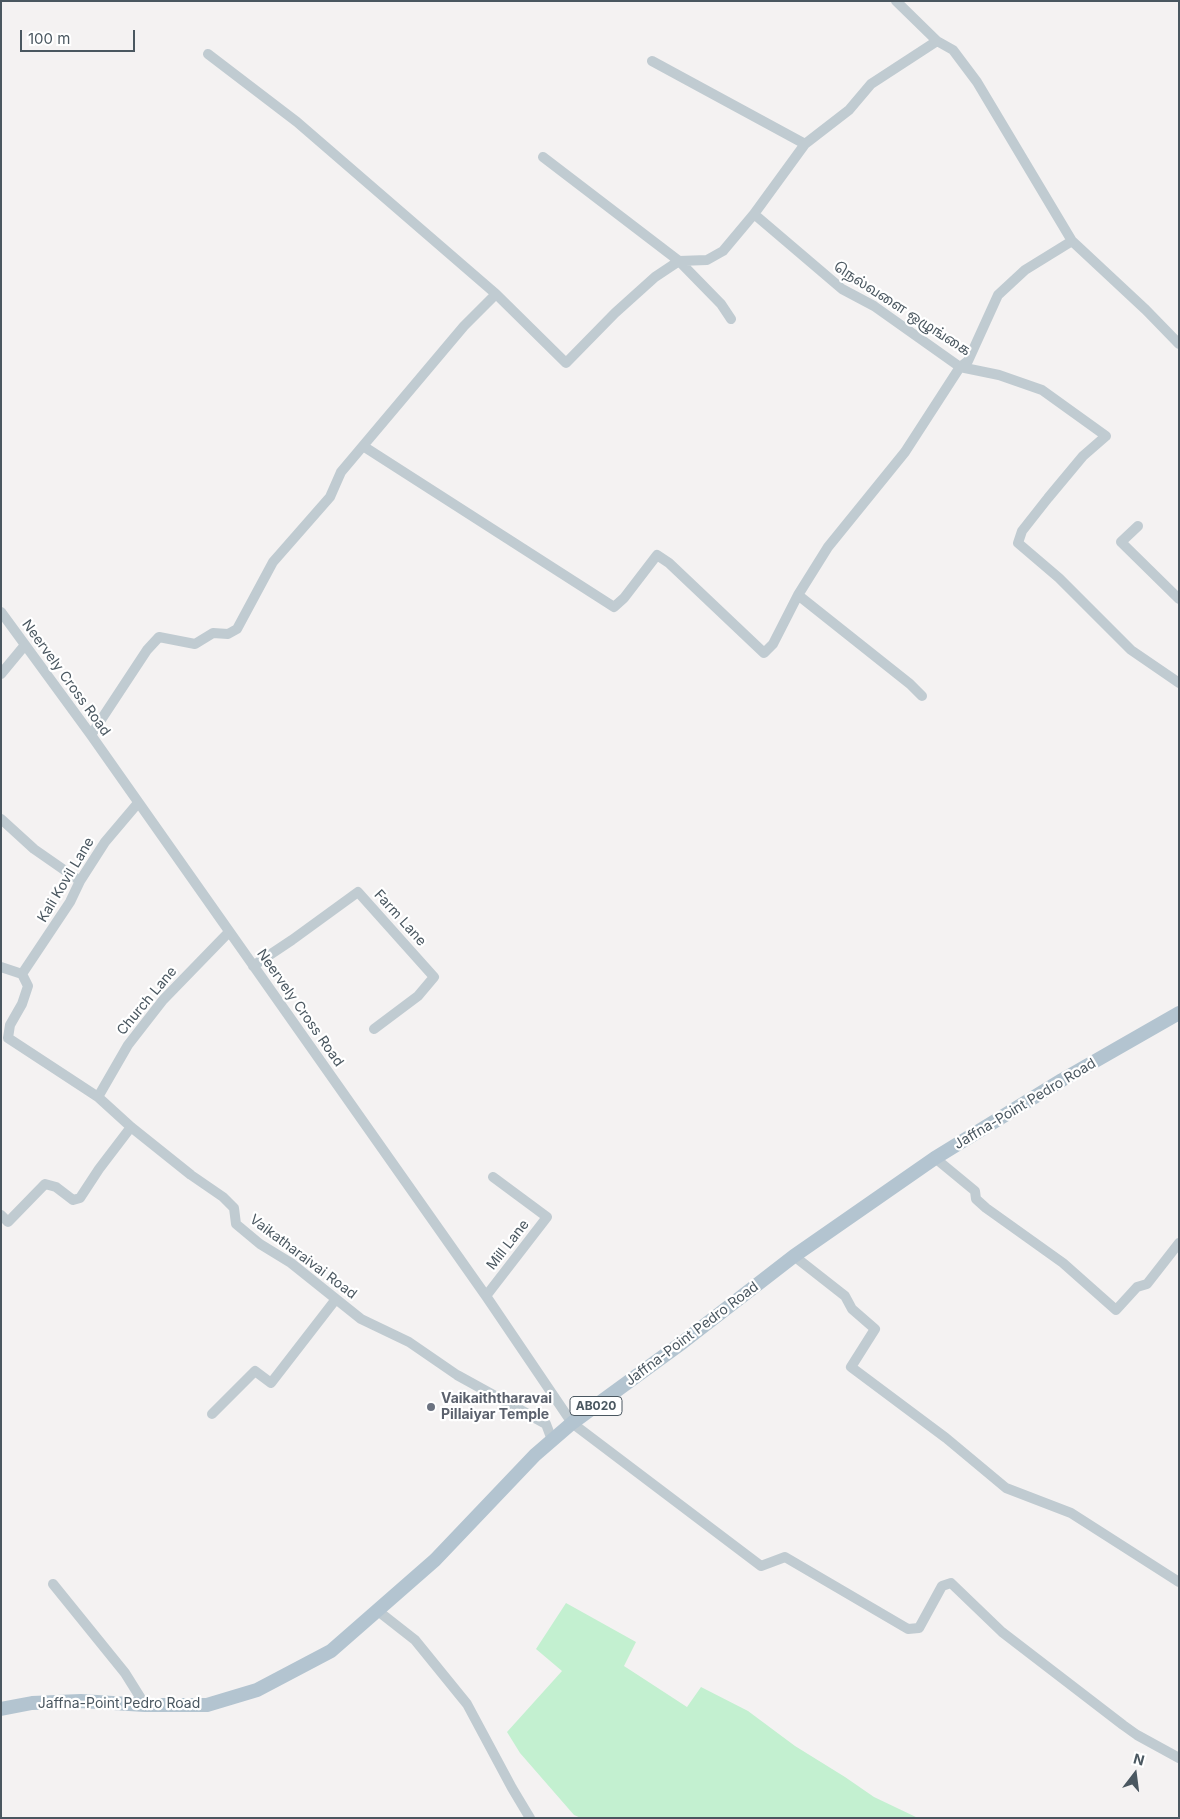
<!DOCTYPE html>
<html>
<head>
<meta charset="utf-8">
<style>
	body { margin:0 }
	#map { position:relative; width:1180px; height:1819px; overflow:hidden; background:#f4f2f2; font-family:Inter,sans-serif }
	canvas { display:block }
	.frame { position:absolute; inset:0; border:2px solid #4a5760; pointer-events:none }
	.north { position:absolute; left:1110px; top:1749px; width:50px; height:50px; -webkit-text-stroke:4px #fff; paint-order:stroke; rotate:15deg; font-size:14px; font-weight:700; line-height:20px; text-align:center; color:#4a5760 }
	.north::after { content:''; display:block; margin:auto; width:18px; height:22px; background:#4a5760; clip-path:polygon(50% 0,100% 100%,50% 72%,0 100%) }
	.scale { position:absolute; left:20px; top:30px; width:115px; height:22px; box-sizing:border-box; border:2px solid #4a5760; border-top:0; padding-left:6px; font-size:15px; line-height:18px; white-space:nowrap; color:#4a5760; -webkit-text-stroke:4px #fff; paint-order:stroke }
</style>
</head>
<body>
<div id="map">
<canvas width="1180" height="1819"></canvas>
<div class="frame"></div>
<div class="north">N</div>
<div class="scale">100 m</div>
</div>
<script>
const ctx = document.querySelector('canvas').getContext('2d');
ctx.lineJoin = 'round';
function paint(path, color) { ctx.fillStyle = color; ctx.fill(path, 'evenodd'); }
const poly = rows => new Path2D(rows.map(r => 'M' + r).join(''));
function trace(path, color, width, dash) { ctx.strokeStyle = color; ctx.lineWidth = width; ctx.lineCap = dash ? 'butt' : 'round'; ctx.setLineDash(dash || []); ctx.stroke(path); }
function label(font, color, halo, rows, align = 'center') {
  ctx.font = font + ' Inter,"Noto Sans Tamil",sans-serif'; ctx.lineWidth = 4.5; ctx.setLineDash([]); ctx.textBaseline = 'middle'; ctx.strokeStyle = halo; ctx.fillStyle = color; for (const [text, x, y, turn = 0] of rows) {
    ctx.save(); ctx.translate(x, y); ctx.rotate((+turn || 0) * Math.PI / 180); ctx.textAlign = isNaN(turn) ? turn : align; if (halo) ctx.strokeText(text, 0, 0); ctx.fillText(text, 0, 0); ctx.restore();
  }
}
paint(poly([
	[566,1603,636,1642,624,1666,687,1707,701,1687,748,1711,795,1746,845,1777,874,1797,918,1818,581,1818,574,1815,520,1753,507,1732,562,1671,536,1649]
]), '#c3f0d0');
trace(poly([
	[896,1,937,41,953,50,977,82,1072,241,1146,310,1179,344],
	[208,54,297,122,496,294,566,363,615,313,655,277,679,261,707,260,723,251,754,214,805,144,849,110,871,84,937,41],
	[652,61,805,144],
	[543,157,679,261,721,304,731,319],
	[754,214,842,289,874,306,960,367,999,375,1042,390,1106,436,1083,456,1048,498,1022,531,1018,543,1059,578,1131,650,1179,683],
	[363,446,614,607,624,598,657,555,669,563,764,653,773,644,798,595,828,547,905,452,960,367,968,361,998,295,1025,270,1072,241],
	[1138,526,1121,542,1179,599],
	[798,595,910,684,922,696],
	[1,612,91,735,486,1296,572,1423,761,1566,785,1557,908,1629,919,1628,942,1586,951,1583,1002,1632,1123,1725,1137,1735,1179,1758],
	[1,674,25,645],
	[91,735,147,650,159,637,195,644,213,633,228,634,237,629,273,562,330,497,341,472,464,326,496,294],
	[1,819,34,849,80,881],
	[253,966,292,940,358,892,434,977,418,996,374,1029],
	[1,967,22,974,28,986,22,1004,10,1025,8,1038,98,1097,131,1127,191,1175,223,1197,234,1208,236,1224,260,1244,291,1263,361,1319,409,1342,457,1375,546,1424,552,1440],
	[22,974,70,902,80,881,105,842,138,803],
	[98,1097,128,1045,163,1000,229,932],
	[935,1158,975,1191,976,1199,986,1208,1063,1263,1116,1310,1137,1287,1147,1284,1179,1243],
	[1,1215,8,1222,45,1184,56,1187,73,1200,80,1198,99,1169,131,1127],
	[794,1256,845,1296,852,1309,875,1329,851,1367,946,1438,1006,1488,1071,1513,1179,1582],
	[486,1296,547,1217,493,1177],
	[212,1414,255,1371,271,1383,336,1299],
	[53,1584,125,1673,145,1705],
	[378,1611,415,1640,467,1704,512,1788,530,1818]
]), '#c0cbd1', 10);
trace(poly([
	[1,1709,32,1703,81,1701,145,1705,207,1705,257,1690,331,1651,435,1560,535,1455,572,1423,683,1342,794,1256,935,1158,1062,1080,1179,1013]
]), '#b3c4d0', 14);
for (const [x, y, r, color] of [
	[431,1407,5,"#6b7280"]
]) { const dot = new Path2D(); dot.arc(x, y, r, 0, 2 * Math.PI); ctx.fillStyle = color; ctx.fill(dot); trace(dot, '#fff', 2); }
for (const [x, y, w] of [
	[596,1406,52]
]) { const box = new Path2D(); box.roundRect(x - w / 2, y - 9.5, w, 19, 4); ctx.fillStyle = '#fff'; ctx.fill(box); trace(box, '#4a5760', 1); }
label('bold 12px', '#4a5760', null, [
	["AB020",596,1406]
]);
label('14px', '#4a5760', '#fff', [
	["நெல்வளை ஒழுங்கை",902,309,33],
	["Neervely Cross Road",66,678,54],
	["Kali Kovil Lane",66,880,-59],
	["Farm Lane",400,918,48],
	["Church Lane",147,1001,-50],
	["Neervely Cross Road",300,1008,55],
	["Jaffna-Point Pedro Road",1025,1104,-31],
	["Mill Lane",508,1245,-52],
	["Vaikatharaivai Road",303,1257,37],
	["Jaffna-Point Pedro Road",692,1334,-37],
	["Jaffna-Point Pedro Road",119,1704]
]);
label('bold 14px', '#5b616d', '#fff', [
	["Vaikaiththaravai",441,1399],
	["Pillaiyar Temple",441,1415]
], 'left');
</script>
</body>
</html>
